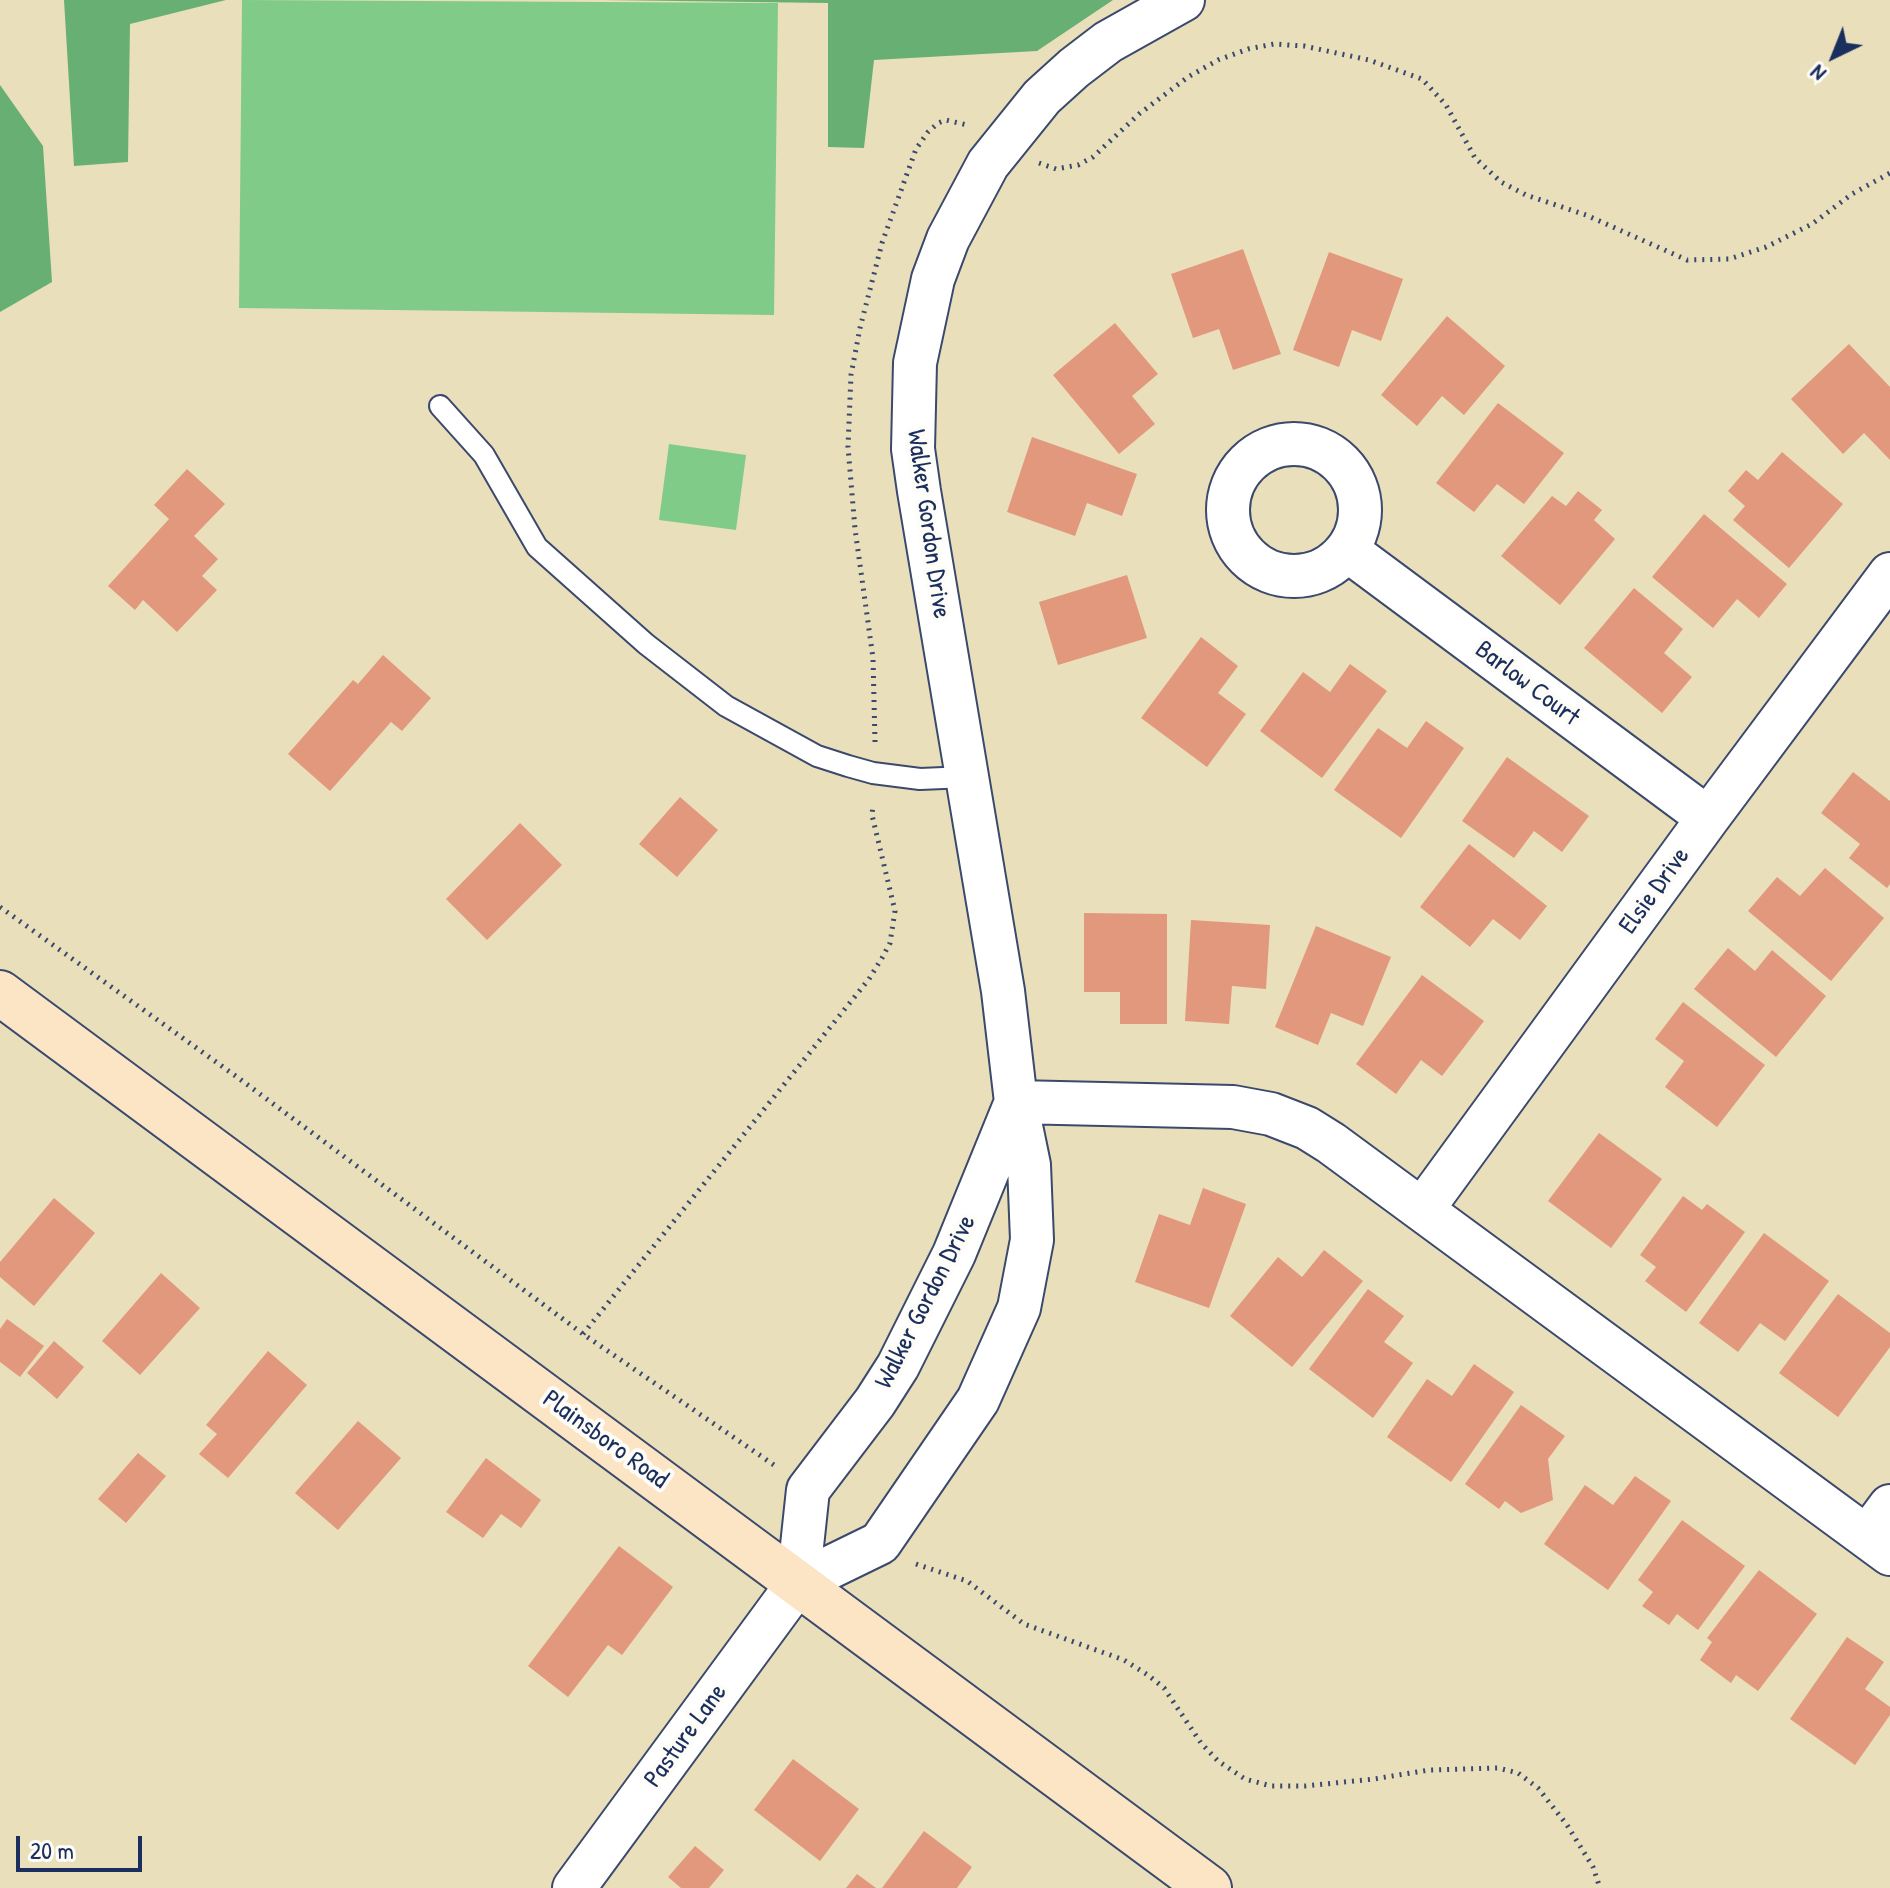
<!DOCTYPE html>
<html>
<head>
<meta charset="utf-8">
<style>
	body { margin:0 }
	#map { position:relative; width:1890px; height:1888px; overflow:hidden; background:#e9dfbb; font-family:"Patrick Hand",sans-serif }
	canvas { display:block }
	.north { position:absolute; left:1794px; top:16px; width:80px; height:80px; -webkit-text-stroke:6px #fdfcf7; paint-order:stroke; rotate:223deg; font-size:22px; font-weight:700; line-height:32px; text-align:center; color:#1b2f5e }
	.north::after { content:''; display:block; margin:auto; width:28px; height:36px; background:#1b2f5e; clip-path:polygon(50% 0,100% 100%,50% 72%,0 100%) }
	.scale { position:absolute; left:16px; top:1836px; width:126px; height:36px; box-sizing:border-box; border:4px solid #1b2f5e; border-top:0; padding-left:10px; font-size:24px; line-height:28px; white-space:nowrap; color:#1b2f5e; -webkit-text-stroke:6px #fdfcf7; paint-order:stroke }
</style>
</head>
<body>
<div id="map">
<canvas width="1890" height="1888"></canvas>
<div class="north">N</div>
<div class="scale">20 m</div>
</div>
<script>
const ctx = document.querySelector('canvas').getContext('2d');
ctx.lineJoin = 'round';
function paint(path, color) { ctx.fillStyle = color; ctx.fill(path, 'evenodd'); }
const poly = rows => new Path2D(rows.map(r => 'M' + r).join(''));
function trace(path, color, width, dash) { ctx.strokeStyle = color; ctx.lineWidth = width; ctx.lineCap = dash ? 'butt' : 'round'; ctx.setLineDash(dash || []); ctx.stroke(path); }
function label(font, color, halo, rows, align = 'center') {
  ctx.font = font + ' "Patrick Hand",sans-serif'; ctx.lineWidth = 8; ctx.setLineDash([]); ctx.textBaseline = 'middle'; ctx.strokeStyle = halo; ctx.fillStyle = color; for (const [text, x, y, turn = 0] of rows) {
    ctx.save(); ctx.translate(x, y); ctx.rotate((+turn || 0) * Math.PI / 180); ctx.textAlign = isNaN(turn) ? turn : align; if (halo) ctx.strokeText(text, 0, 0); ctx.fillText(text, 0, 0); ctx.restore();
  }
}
paint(poly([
	[242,0,778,3,774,315,239,308],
	[669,444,746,455,736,530,659,520]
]), '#80cb88');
paint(poly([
	[64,0,226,0,130,24,128,162,74,166],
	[603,0,1113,0,1037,51,874,60,864,148,828,147,828,3],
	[0,85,43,146,52,282,0,312]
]), '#68af74');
paint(poly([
	[1243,249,1281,354,1233,370,1219,329,1193,338,1171,274],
	[1329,252,1403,279,1381,341,1352,330,1339,367,1293,350],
	[1447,316,1505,366,1464,415,1442,396,1417,426,1381,395],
	[1115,323,1158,374,1132,396,1155,424,1119,454,1053,375],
	[1849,344,1890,387,1890,460,1864,433,1843,454,1791,399],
	[1498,403,1564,453,1524,504,1497,484,1474,512,1436,483],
	[1032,437,1137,474,1122,516,1087,503,1075,536,1007,512],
	[1782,452,1843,504,1789,568,1733,520,1745,506,1728,491,1746,470,1758,480],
	[187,469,225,504,194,536,218,559,202,576,217,590,177,632,143,600,135,610,108,586,169,519,154,505],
	[1578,491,1602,510,1594,520,1615,539,1560,605,1501,556,1552,496,1566,506],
	[1704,514,1787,584,1759,618,1737,599,1713,628,1652,577],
	[1127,575,1147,638,1058,665,1039,602],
	[1634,588,1683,629,1664,653,1692,677,1662,713,1584,648],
	[1201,637,1238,666,1218,693,1246,714,1207,767,1141,718],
	[383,655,431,698,402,731,391,722,330,791,288,754,353,680,358,684],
	[1350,664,1387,691,1322,778,1260,731,1303,672,1330,692],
	[1426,721,1464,748,1401,838,1334,790,1378,728,1407,748],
	[1507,757,1589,816,1562,852,1534,831,1514,858,1462,821],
	[1853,772,1890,801,1890,884,1887,888,1849,858,1860,844,1821,813],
	[680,797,718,830,677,877,639,844],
	[520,823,562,865,487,940,446,899],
	[1469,844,1547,906,1520,940,1493,919,1470,947,1420,907],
	[1825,868,1884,918,1831,981,1748,911,1777,877,1800,896],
	[1084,913,1167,914,1167,1024,1120,1024,1120,992,1084,992],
	[1191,920,1270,925,1266,989,1232,986,1229,1024,1185,1021],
	[1316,926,1391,957,1363,1026,1331,1013,1318,1045,1275,1027],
	[1728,948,1755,971,1772,950,1826,996,1776,1057,1694,989],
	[1422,975,1484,1021,1442,1076,1421,1060,1396,1094,1356,1064],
	[1683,1002,1765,1065,1717,1127,1665,1087,1684,1061,1655,1039],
	[1599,1133,1662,1179,1611,1248,1548,1201],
	[1203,1188,1246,1204,1209,1308,1135,1282,1159,1214,1190,1225],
	[1683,1196,1702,1210,1707,1204,1745,1232,1686,1312,1645,1281,1656,1267,1640,1255],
	[54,1198,95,1233,34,1306,0,1277,0,1262],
	[1764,1233,1829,1281,1785,1341,1760,1323,1738,1352,1699,1323],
	[1324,1250,1363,1281,1292,1367,1230,1316,1278,1257,1302,1277],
	[161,1273,200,1308,140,1375,102,1341],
	[1368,1289,1404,1316,1384,1342,1413,1363,1373,1418,1309,1369],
	[1838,1294,1890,1333,1890,1347,1838,1417,1779,1373],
	[7,1319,44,1346,20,1377,0,1362,0,1329],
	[54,1341,84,1367,57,1399,27,1373],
	[268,1351,307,1385,228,1478,199,1454,217,1434,206,1425],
	[1474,1364,1514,1392,1451,1482,1387,1437,1427,1379,1452,1396],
	[1521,1405,1565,1436,1548,1459,1553,1500,1521,1513,1505,1501,1499,1509,1465,1484],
	[358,1421,401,1458,338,1530,295,1493],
	[138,1453,166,1476,126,1523,98,1499],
	[486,1458,541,1500,521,1528,501,1514,483,1538,446,1512],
	[1635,1476,1671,1501,1608,1590,1544,1544,1585,1485,1613,1505],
	[1682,1520,1745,1566,1698,1630,1677,1614,1669,1625,1642,1606,1653,1592,1638,1580],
	[619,1546,673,1587,622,1655,608,1645,568,1697,528,1666],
	[1759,1570,1817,1614,1758,1691,1736,1675,1731,1683,1700,1660,1712,1642,1707,1638],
	[1847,1637,1884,1662,1865,1689,1890,1707,1890,1715,1855,1765,1790,1719],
	[793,1759,859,1809,820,1861,754,1810],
	[924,1831,972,1867,957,1888,882,1888],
	[695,1846,724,1870,709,1888,681,1888,668,1877],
	[857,1874,876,1888,846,1888]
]), '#e2987c');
const lane = poly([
	[440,406,484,455,537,547,646,644,726,706,817,756,848,766,873,773,920,779,967,777]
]);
const street = poly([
	[1183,0,1108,42,1074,68,1042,97,988,164,948,239,933,279,915,363,913,449,919,491,1003,991,1016,1102,1233,1107,1271,1114,1307,1128,1331,1143,1890,1554],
	'1228 510a66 66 0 1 1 132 0a66 66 0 1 1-132 0Z',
	[1347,550,1708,818],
	[1422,1210,1708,818,1890,574],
	[1867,1537,1890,1506],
	[574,1888,798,1583,880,1543,978,1400,1019,1308,1032,1240,1029,1165,1016,1102,954,1254,898,1366,875,1402,808,1490,798,1583]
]);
const secondary = poly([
	[0,993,1209,1888]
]);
trace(lane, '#3a496c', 24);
trace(street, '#3a496c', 46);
trace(secondary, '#3a496c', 48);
trace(poly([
	[1039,163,1056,169,1078,165,1093,157,1139,114,1188,77,1218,60,1248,49,1274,44,1304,46,1369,60,1422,79,1446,105,1475,158,1501,182,1526,195,1586,215,1687,260,1729,259,1766,247,1812,224,1852,194,1890,173],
	[875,742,873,658,855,529,848,447,851,375,860,328,882,243,916,149,928,132,938,123,946,120,967,125],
	[0,907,237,1077,583,1334,774,1465],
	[583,1334,869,979,882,958,890,943,895,911,872,815,873,804],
	[916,1564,967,1581,1024,1624,1124,1660,1148,1675,1164,1688,1201,1743,1218,1761,1245,1779,1271,1786,1305,1786,1374,1779,1429,1770,1498,1768,1518,1773,1538,1788,1567,1825,1593,1867,1600,1888]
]), '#3a496c', 5, [2, 6]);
trace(lane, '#fff', 20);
trace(street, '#fff', 42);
trace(secondary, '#fce5c4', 44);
label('26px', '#1b2f5e', '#fdfcf7', [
	["Walker Gordon Drive",928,524,82],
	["Barlow Court",1527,684,37],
	["Elsie Drive",1655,891,-54],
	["Walker Gordon Drive",926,1302,-63],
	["Plainsboro Road",605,1440,36],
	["Pasture Lane",686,1736,-54]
]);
</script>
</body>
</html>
